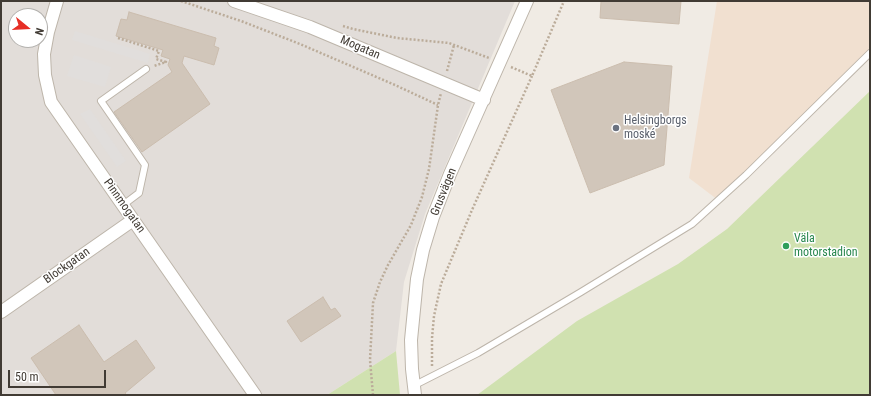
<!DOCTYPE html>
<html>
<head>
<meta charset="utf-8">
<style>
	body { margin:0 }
	#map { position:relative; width:871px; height:396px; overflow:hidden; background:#f0ebe4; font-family:"Roboto Condensed",sans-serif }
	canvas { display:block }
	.frame { position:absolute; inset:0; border:2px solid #413b34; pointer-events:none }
	.north { position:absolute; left:8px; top:8px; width:40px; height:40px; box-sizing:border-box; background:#fff; border:1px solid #b3b1ae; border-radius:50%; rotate:108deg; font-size:11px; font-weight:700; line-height:16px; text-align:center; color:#413b34 }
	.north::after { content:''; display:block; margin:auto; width:14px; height:18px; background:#e62e25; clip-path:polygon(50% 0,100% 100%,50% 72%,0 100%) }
	.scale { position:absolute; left:8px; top:370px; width:98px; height:18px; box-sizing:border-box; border:2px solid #413b34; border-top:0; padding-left:5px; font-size:12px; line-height:14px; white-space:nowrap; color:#413b34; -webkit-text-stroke:3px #fff; paint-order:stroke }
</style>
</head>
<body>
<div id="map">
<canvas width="871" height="396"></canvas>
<div class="frame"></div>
<div class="north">N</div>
<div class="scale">50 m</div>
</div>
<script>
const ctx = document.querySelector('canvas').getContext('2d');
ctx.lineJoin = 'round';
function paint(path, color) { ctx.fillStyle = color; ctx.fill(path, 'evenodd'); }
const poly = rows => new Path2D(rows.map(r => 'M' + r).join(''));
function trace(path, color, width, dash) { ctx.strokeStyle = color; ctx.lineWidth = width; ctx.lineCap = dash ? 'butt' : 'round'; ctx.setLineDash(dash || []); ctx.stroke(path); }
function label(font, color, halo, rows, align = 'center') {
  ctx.font = font + ' "Roboto Condensed",sans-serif'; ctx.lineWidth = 3; ctx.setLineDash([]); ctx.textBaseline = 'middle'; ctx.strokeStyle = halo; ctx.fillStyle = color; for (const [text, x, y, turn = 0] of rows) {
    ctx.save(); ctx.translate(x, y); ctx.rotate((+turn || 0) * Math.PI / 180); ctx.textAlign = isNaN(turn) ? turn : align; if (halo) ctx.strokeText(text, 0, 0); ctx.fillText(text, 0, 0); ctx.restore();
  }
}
paint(poly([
	[717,1,870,1,870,53,718,200,689,178]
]), '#f1e0d0');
paint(poly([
	[1,1,515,1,425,214,404,282,396,351,327,395,1,395],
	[16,16,40,16,40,40,16,40]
]), '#e2ddd9');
paint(poly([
	[870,91,870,395,477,395,577,321,678,264,727,229],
	[396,351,400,395,327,395]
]), '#d0e1b0');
paint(poly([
	[75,31,150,54,148,63,72,40],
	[74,55,111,67,105,87,67,76],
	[90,109,126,161,117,167,80,114]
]), '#e1dedc');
const building = poly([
	[601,1,681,1,679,24,600,18,601,1],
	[129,12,216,38,214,46,219,48,214,65,184,56,182,63,210,104,142,152,114,112,172,72,168,65,170,59,161,56,163,50,116,36,121,19,127,20,129,12],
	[624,62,672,66,664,165,590,193,551,90,624,62],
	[323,297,331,310,335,308,341,316,301,342,287,321,323,297],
	[79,325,104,362,136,340,155,368,125,393,127,395,56,395,31,358,79,325]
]);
paint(building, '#d1c6ba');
trace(building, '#cbbdae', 1);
const service = poly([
	[123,205,139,193,145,165,101,101,146,69],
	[413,386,478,353,581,292,692,224,746,175,870,53]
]);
const minor = poly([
	[57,1,48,32,44,54,45,75,51,102,255,395],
	[234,1,310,27,484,100],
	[1,312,133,220],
	[415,395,412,369,411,340,417,279,423,250,433,217,450,174,527,1]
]);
trace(service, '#bdb5aa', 8);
trace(minor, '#bdb5aa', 14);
trace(poly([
	[181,1,241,21,300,44,395,85,438,105],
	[343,26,353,29,397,38,449,43,489,58],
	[118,38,159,51,156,59,166,62,154,66],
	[511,67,532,76,564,1],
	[447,71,454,45],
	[432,366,432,338,434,316,441,284,472,210,532,76],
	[373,395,370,360,373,303,380,282,388,265,411,225,422,197,429,169,438,105,441,93]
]), '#bbac9a', 2.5, [2, 2]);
trace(service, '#fff', 6);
trace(minor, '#fff', 12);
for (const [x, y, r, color] of [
	[616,128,4,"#6b7280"],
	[786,246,4,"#2e9e5b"]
]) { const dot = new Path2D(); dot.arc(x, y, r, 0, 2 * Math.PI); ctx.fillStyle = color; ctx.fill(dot); trace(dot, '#fff', 1.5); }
label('12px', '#413b34', '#fff', [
	["Mogatan",360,48,23],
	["Grusvägen",444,192,-68],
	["Pinnmogatan",124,206,55],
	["Blockgatan",67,266,-35]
]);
label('12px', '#5b616d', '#fff', [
	["Helsingborgs",624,121],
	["moské",624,135]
], 'left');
label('12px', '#27864d', '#fff', [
	["Väla",794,239],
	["motorstadion",794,253]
], 'left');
</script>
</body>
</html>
